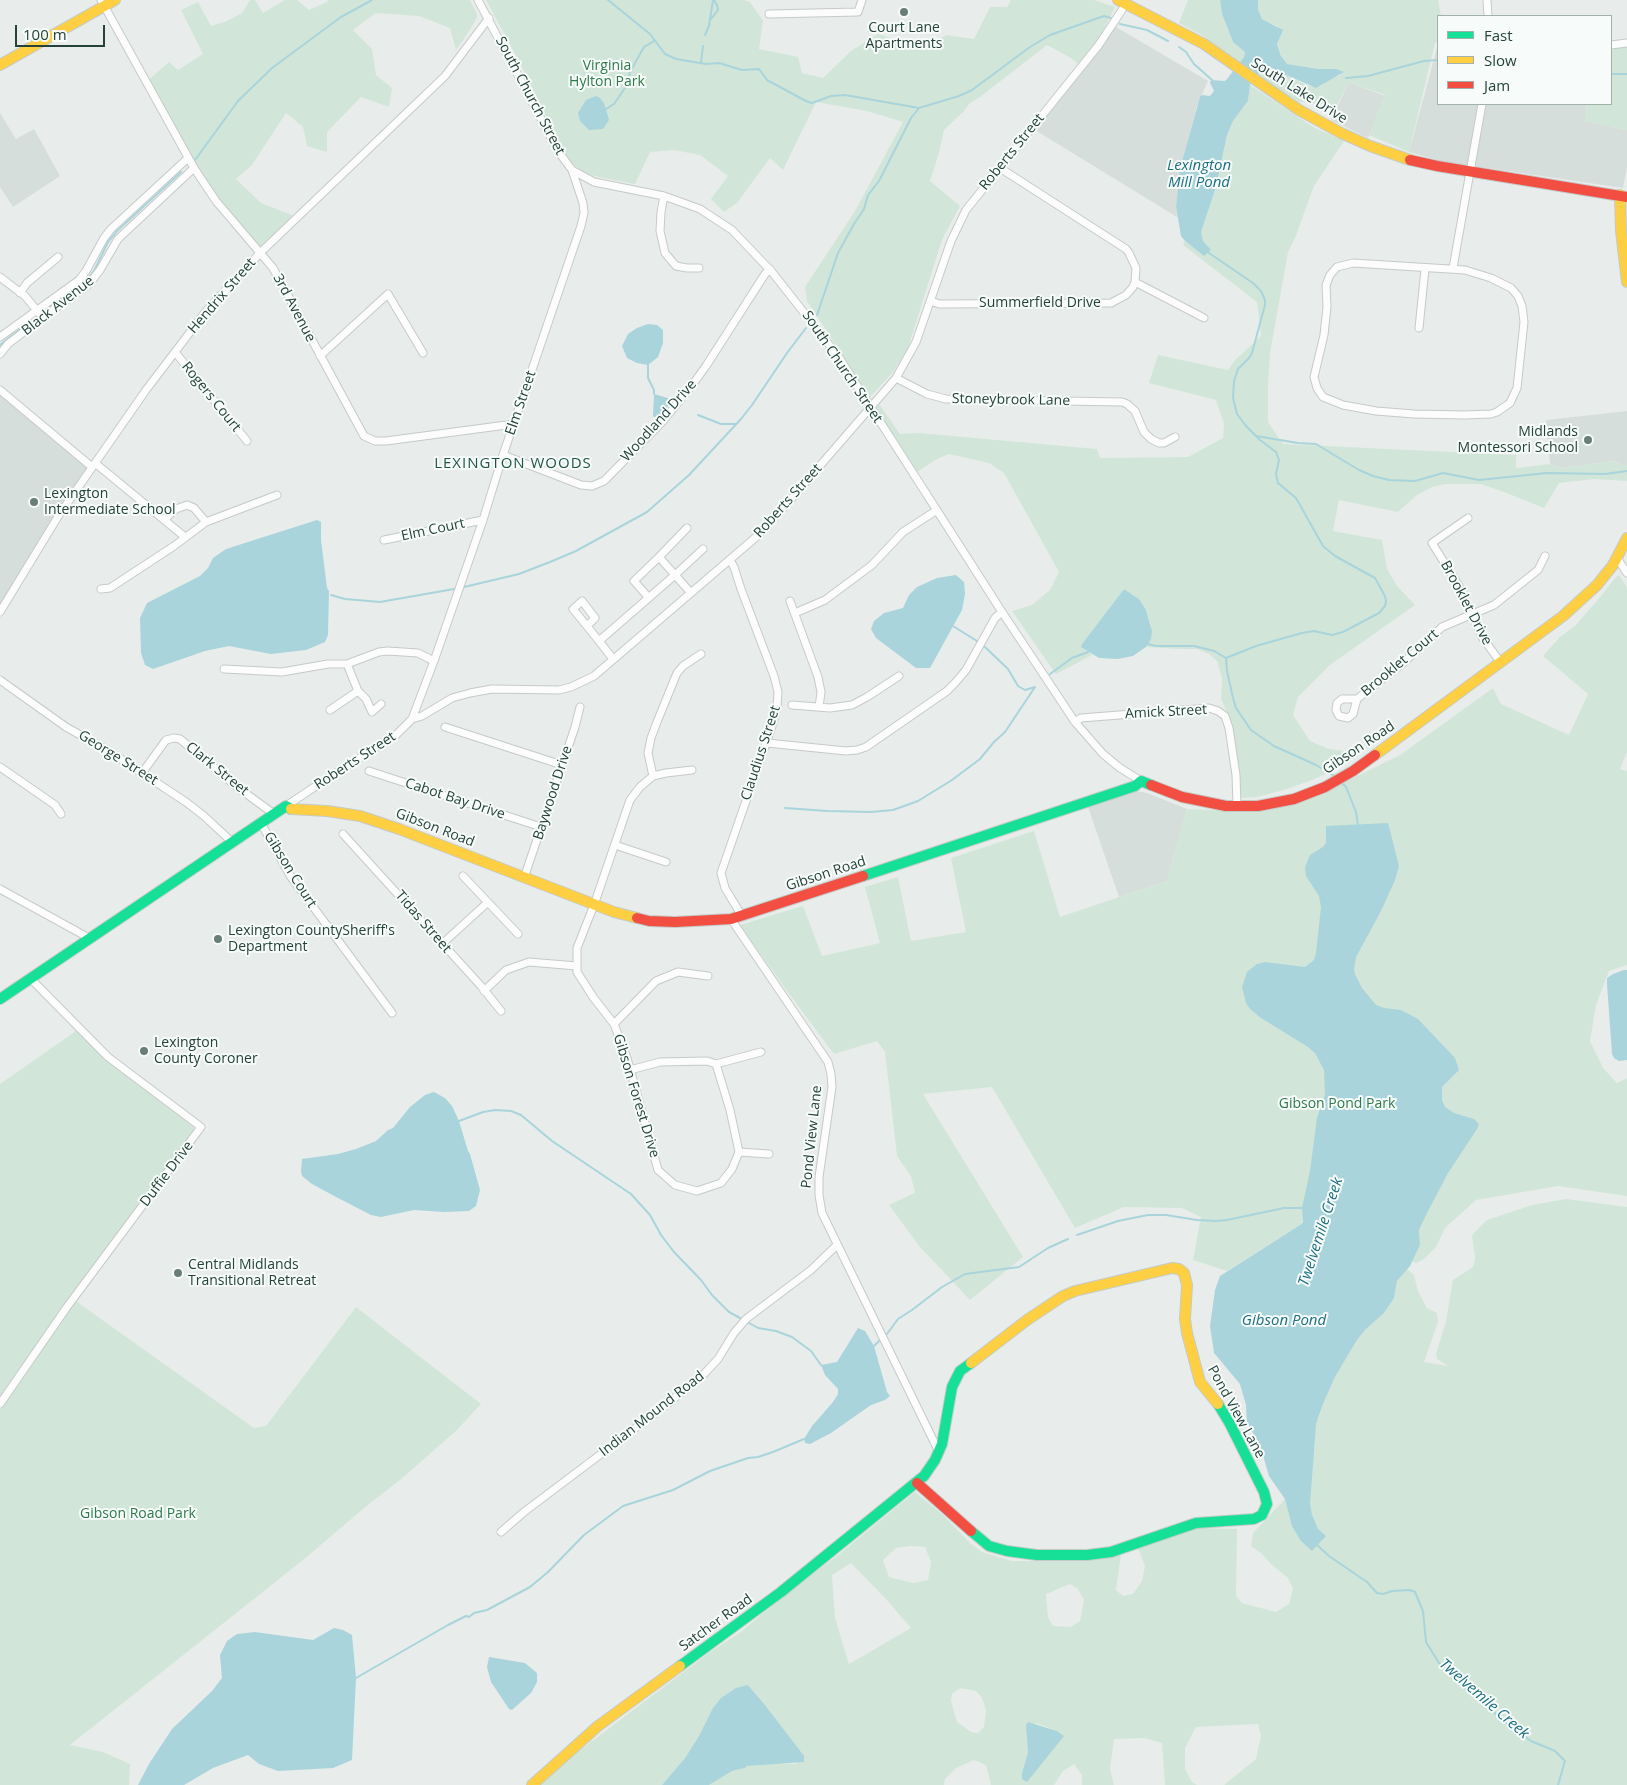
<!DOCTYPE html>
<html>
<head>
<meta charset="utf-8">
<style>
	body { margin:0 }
	#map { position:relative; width:1627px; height:1785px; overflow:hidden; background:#e8edeb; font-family:"Open Sans",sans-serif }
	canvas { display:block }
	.legend { position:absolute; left:1437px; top:15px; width:175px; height:90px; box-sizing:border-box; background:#f7fbf9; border:1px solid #a3b1ad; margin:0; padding:6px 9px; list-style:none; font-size:15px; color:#24423a }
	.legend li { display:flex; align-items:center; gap:10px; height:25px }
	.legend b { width:25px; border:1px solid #a3b1ad }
	.scale { position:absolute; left:15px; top:25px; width:90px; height:22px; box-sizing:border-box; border:2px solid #24423a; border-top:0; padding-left:6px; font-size:15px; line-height:18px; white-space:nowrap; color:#24423a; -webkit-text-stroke:4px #f7fbf9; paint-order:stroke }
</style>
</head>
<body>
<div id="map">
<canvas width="1627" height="1785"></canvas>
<ul class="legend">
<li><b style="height:6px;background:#16e098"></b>Fast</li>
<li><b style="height:6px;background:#ffcf43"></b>Slow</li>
<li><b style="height:6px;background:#f24e42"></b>Jam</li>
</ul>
<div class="scale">100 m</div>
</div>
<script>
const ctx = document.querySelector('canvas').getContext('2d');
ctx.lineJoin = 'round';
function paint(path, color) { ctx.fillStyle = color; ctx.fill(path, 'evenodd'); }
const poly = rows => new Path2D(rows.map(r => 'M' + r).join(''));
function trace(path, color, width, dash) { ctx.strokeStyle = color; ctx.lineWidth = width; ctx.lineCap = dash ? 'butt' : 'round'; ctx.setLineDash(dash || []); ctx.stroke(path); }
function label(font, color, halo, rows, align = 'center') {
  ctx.font = font + ' "Open Sans",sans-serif'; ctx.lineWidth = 4; ctx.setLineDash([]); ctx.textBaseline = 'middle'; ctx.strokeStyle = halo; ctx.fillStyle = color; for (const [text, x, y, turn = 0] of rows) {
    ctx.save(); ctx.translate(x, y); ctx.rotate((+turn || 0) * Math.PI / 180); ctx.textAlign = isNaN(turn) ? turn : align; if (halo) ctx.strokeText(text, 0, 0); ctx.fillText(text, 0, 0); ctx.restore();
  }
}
paint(poly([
	[1116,27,1208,81,1197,106,1180,168,1176,207,1177,217,1035,130],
	[1438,44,1438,104,1587,104,1585,121,1627,130,1627,167,1623,188,1440,161,1409,152],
	[1349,82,1385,96,1368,138,1331,120],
	[0,113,16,139,34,129,60,176,13,207,0,187],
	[0,390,92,467,0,612],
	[1627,411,1627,465,1622,465,1614,461,1563,468,1550,464,1546,420],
	[1136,791,1147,793,1187,809,1167,881,1119,897,1088,807]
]), '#d6dedb');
paint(poly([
	[250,0,255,0,263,13,285,0,297,0,309,10,327,2,328,0,470,0,477,14,477,17,470,30,456,50,450,28,419,16,376,13,353,30,372,49,376,75,392,88,389,107,361,97,327,132,327,152,307,146,303,127,286,113,252,165,236,179,261,203,297,217,260,253,216,201,146,82,169,62,178,70,203,54,181,10,198,2,211,26,227,21,242,13],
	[486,0,744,0,750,2,763,21,759,49,798,57,802,73,823,78,851,51,878,34,924,49,946,35,974,39,990,7,1007,7,1011,0,1094,0,1115,7,1100,37,1078,64,1071,58,1047,45,980,97,970,103,963,112,944,130,939,153,930,181,960,206,942,240,908,348,893,372,870,397,807,301,805,287,855,211,903,122,867,111,816,102,783,170,770,158,737,203,724,212,711,199,728,176,700,155,674,150,650,152,635,184,598,177,585,173,573,164,559,143,519,61],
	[1188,0,1220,0,1222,14,1233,42,1246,52,1241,62,1200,34,1179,23],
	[1258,0,1438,0,1441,16,1438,16,1438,42,1435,43,1409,152,1369,135,1385,95,1349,82,1334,111,1323,104,1299,102,1259,76,1257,75,1262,70,1270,68,1286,74,1308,86,1321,86,1330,79,1341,75,1336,69,1319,69,1287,64,1283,60,1277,44,1281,34,1277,26,1262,19,1258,9],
	[1627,45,1627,130,1585,121,1587,104,1611,104,1611,46],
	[1250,85,1313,127,1344,141,1314,186,1295,238,1288,252,1270,353,1268,384,1268,422,1283,444,1516,455,1516,468,1550,464,1563,468,1614,461,1622,465,1627,465,1627,481,1594,479,1559,483,1544,508,1504,492,1481,484,1445,484,1432,487,1417,495,1398,512,1339,500,1333,531,1382,540,1387,569,1397,586,1415,605,1330,665,1298,697,1293,715,1310,741,1329,749,1345,751,1368,747,1336,769,1312,780,1284,790,1257,797,1241,798,1230,719,1221,699,1222,678,1217,661,1209,654,1197,649,1179,649,1146,647,1151,639,1151,625,1146,610,1139,599,1124,589,1082,644,1083,648,1092,655,1056,674,1012,611,1032,605,1050,590,1059,572,1004,473,989,463,949,454,937,459,917,472,896,438,875,409,879,404,900,434,919,433,1097,449,1100,458,1188,457,1223,438,1224,424,1216,400,1149,383,1158,355,1228,370,1235,360,1261,336,1257,302,1183,245,1185,241,1204,256,1201,232,1216,187,1227,135,1233,121,1248,101],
	[1619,575,1627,587,1627,752,1620,769,1627,771,1627,965,1609,971,1596,1005,1590,1041,1603,1068,1617,1083,1627,1078,1627,1196,1558,1186,1476,1200,1445,1228,1436,1247,1424,1259,1416,1263,1412,1261,1420,1245,1419,1230,1426,1213,1303,1214,1304,1218,1300,1225,1227,1271,1193,1260,1201,1217,1182,1208,1124,1207,1075,1228,992,1087,923,1094,1023,1257,970,1300,920,1247,889,1205,915,1193,911,1176,897,1156,885,1052,877,1041,834,1054,787,991,740,925,803,906,822,956,880,943,865,887,898,877,911,941,966,932,951,858,1034,831,1060,917,1167,881,1187,809,1237,811,1319,795,1400,755,1493,688,1501,704,1569,735,1588,694,1543,656,1560,637,1575,626,1601,596,1615,578],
	[76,1031,107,1061,193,1126,194,1132,0,1399,0,1084],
	[1566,1199,1627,1207,1627,1785,1224,1785,1256,1759,1261,1736,1258,1724,1196,1727,1185,1748,1185,1769,1192,1782,1197,1785,1165,1785,1162,1743,1144,1738,1114,1739,1110,1769,1114,1785,1082,1785,1082,1775,1074,1764,1063,1771,1054,1785,991,1785,986,1765,974,1760,956,1768,945,1779,944,1785,709,1785,732,1771,745,1768,747,1766,773,1763,796,1764,803,1756,765,1705,748,1685,699,1736,685,1758,662,1785,539,1785,571,1757,710,1652,741,1632,785,1594,837,1556,915,1492,943,1515,970,1543,982,1552,1012,1561,1080,1561,1100,1559,1121,1554,1116,1590,1123,1596,1133,1594,1142,1581,1145,1566,1138,1548,1197,1528,1237,1529,1236,1596,1242,1603,1276,1612,1289,1604,1293,1589,1288,1578,1271,1564,1261,1553,1251,1546,1253,1533,1285,1499,1269,1476,1261,1448,1247,1422,1246,1405,1240,1384,1318,1420,1323,1404,1335,1377,1357,1340,1366,1329,1384,1313,1394,1298,1397,1281,1407,1269,1414,1275,1418,1291,1427,1308,1437,1313,1438,1322,1424,1362,1448,1366,1437,1359,1436,1354,1446,1321,1453,1280,1473,1267,1475,1258,1472,1235,1487,1220,1532,1205],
	[910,1546,925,1547,931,1562,928,1580,913,1583,889,1577,883,1560,896,1548],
	[851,1563,885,1598,911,1628,849,1664,835,1618,832,1575],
	[1070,1584,1078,1589,1084,1600,1080,1621,1071,1627,1053,1626,1048,1617,1046,1594],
	[960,1688,976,1691,982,1698,986,1710,984,1727,978,1733,971,1732,957,1722,951,1701,952,1694],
	[1036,1723,1057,1731,1064,1736,1022,1779,1022,1773],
	[73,1299,254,1428,266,1426,356,1307,481,1404,457,1430,400,1480,369,1504,303,1560,70,1745,103,1752,130,1764,129,1785,0,1785,0,1410,25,1375]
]), '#d1e6d8');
paint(poly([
	[1220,0,1258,0,1258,9,1262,19,1283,30,1277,44,1281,56,1287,64,1319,69,1336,69,1344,72,1316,88,1273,69,1267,68,1262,70,1257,75,1250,85,1248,101,1233,121,1227,135,1216,187,1201,232,1203,241,1211,250,1204,256,1185,241,1181,236,1176,207,1180,168,1200,97,1202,95,1210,96,1214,91,1210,83,1211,80,1225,81,1227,79,1244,57,1245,52,1233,42,1222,14],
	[596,96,600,98,604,103,609,120,603,129,589,130,580,121,578,113,586,100],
	[648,324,657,325,663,330,663,343,658,357,648,365,637,363,627,358,622,346,628,334,637,328],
	[654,394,671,399,663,418,658,421,653,416],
	[317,520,321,522,321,540,327,588,329,591,328,635,325,642,306,650,271,654,229,646,205,651,153,669,145,665,141,653,140,618,147,603,200,576,208,568,213,558,226,549],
	[956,575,964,582,965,594,962,610,930,668,916,668,876,638,871,629,874,621,884,613,903,608,909,595,917,587,937,578],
	[1124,589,1139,599,1146,610,1152,631,1151,639,1146,647,1133,656,1118,659,1099,658,1081,647,1082,644],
	[1388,823,1399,866,1395,880,1381,911,1356,957,1354,969,1355,974,1362,988,1376,1005,1384,1008,1401,1010,1418,1019,1455,1058,1459,1070,1442,1087,1442,1100,1445,1107,1454,1113,1474,1119,1479,1124,1477,1129,1448,1173,1427,1213,1419,1230,1420,1245,1410,1266,1397,1281,1394,1298,1384,1313,1366,1329,1357,1340,1335,1377,1323,1404,1316,1424,1310,1504,1312,1515,1318,1529,1326,1536,1312,1551,1301,1541,1292,1526,1285,1499,1269,1476,1261,1448,1247,1422,1246,1405,1240,1384,1214,1353,1210,1326,1215,1290,1220,1276,1300,1225,1303,1222,1302,1208,1310,1171,1317,1118,1325,1095,1324,1070,1315,1053,1308,1047,1261,1018,1250,1009,1246,1003,1242,987,1247,972,1257,964,1265,962,1305,967,1314,960,1316,953,1321,907,1319,896,1306,876,1305,867,1310,855,1323,847,1326,843,1326,826],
	[1624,970,1627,970,1627,1060,1619,1061,1614,1058,1612,1054,1607,984,1607,978,1613,974],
	[434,1092,445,1098,452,1106,459,1121,468,1151,470,1154,480,1190,476,1206,469,1211,444,1212,414,1210,381,1217,371,1215,338,1198,312,1184,302,1176,301,1171,302,1159,338,1154,356,1149,376,1141,388,1130,393,1128,410,1107,425,1095],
	[858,1328,865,1331,874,1346,887,1392,890,1396,885,1400,871,1405,831,1433,810,1444,805,1443,804,1439,812,1426,833,1402,838,1394,838,1389,825,1375,821,1365,837,1362],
	[334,1628,343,1630,352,1635,356,1678,352,1760,333,1768,278,1771,259,1764,248,1755,213,1768,184,1785,138,1785,149,1764,172,1729,212,1691,222,1678,220,1655,227,1641,237,1634,255,1632,313,1640],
	[489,1657,525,1663,537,1673,537,1682,531,1693,512,1710,509,1709,491,1682,487,1667],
	[748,1685,765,1705,804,1756,804,1762,747,1766,745,1768,732,1771,709,1785,662,1785,685,1758,699,1736,713,1708,721,1698,736,1688],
	[1028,1722,1057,1731,1064,1736,1027,1782,1022,1779,1022,1773,1028,1752,1026,1725]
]), '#a9d4db');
trace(poly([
	[608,0,650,34,665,54,676,59,706,64,719,63,742,70,759,69,767,80,806,101,812,103,831,96,845,95,919,108,959,96,972,90,1030,47,1050,35,1104,16,1111,18],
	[711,19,718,10,717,5,714,0],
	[1120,24,1147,30,1168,41],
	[705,35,709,26,713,0],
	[1179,47,1186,52,1194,64,1212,80],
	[701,63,703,46],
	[1611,74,1627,74],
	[1346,78,1368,76,1424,61,1438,60],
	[606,109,614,104,627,85,630,72,644,47,654,41],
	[195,160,238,101,272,68,341,17,372,0],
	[1206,251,1253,283,1261,291,1265,300,1265,305,1252,353,1249,358,1238,369,1234,381,1233,398,1237,414,1246,426,1260,440,1276,452,1279,460,1276,474,1278,483,1296,498,1323,546,1335,556,1375,578,1385,596,1386,601,1385,606,1379,613,1343,632,1332,635,1314,631,1302,633,1256,646,1226,658],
	[79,287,88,279,95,269,108,242,117,231,181,172],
	[817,315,838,253,854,224,864,209,868,195,879,181,911,118,919,108],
	[0,345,28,323],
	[648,365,648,378,654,390,654,394],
	[698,415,721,424,735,424],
	[1256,436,1298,443,1316,444,1359,470,1373,476,1389,480,1415,481,1443,473,1479,480,1547,473,1605,474,1627,471],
	[464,587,519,574,550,562,576,551,647,512,689,475,741,419,752,405,787,353,806,328],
	[331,595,345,599,380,602,454,589],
	[953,626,977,641],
	[1148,644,1156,646,1194,646,1214,651,1226,658],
	[985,647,1008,669,1018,686,1025,690,1035,687],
	[1226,658,1227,671,1233,698,1236,708,1251,730,1274,746,1316,765,1336,777],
	[1050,674,1072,658,1088,652],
	[1341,782,1346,787,1356,812,1358,826],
	[785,808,827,811,871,812,893,810,918,801,952,780,980,759,994,742,1005,732,1035,687],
	[459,1121,483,1112,495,1110,511,1111,521,1115,552,1141,631,1194,650,1215,661,1235,674,1252,701,1280,712,1295,729,1312,740,1318],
	[1077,1235,1118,1221,1148,1215,1166,1215,1197,1220,1216,1221,1227,1220,1284,1208,1302,1208],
	[749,1323,758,1328,776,1331,792,1337,811,1351,821,1365],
	[887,1334,898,1319,912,1310,942,1287,965,1274,1019,1267,1048,1248,1068,1239],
	[874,1346,879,1341],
	[1317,1545,1329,1556,1367,1582,1377,1593,1383,1594,1392,1591,1410,1590,1415,1592,1423,1611,1426,1642,1439,1663,1458,1682,1510,1726,1531,1741,1555,1751,1565,1761,1558,1785],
	[356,1678,448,1625,466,1616,469,1617,474,1613,487,1610,530,1587,548,1572,584,1535,623,1506,673,1490,710,1471,748,1458,758,1457,773,1452,804,1439]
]), '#a9d4db', 2);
const street = poly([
	[101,0,194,168,216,201,273,268,364,436,375,441,386,441,514,424],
	[478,0,558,151,572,170,594,182,664,196,700,209,732,230,772,272,838,356,1002,612,1075,722,1103,754,1120,768,1141,781],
	[1487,0,1488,16],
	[769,14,858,12,862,0],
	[1611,45,1627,43],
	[664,196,661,212,660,231,665,253,676,266,687,268,699,268],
	[1353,263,1465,270,1491,278,1511,288,1518,296,1522,306,1524,322,1517,388,1510,403,1497,412,1491,414,1464,415,1414,414,1376,411,1343,405,1323,397,1317,388,1314,377,1324,335,1327,307,1326,285,1330,275,1337,267,1353,263],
	[1453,268,1482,104],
	[0,277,25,296,39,313],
	[1135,282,1204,318],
	[20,293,27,283,58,257],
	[931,301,939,304,1111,303,1126,295,1133,287,1135,282,1136,268,1129,253,1126,249,1000,168],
	[1419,328,1425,269],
	[0,337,79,280,86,271,104,238,111,229,188,158],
	[175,352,247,441],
	[0,354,8,344,43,317,89,284,100,270,118,239,194,168],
	[320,356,388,294,423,353],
	[896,378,927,394,946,399,1122,402,1127,404,1135,411,1144,432,1151,439,1159,443,1164,443,1175,437],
	[0,390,92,467],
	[503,455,581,485,592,486,604,481,663,421,693,384,706,366,765,274,770,269],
	[95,463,185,537],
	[1468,518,1432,543,1459,586,1482,637,1501,663],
	[164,520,176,509,187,505,194,508,206,522],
	[687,528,659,557,675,575,703,549],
	[384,540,483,520],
	[1617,558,1627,573],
	[730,560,734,567,741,589,774,676,778,692,777,707,773,723,721,873,725,888,742,916],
	[101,589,110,588,174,546,206,522,277,495],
	[649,598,634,581,659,557],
	[790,601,818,677,821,692,819,707],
	[0,612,59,515,146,390,207,310,260,253,445,76,489,18],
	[795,613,825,600,872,565,903,532,937,510],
	[587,626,595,618,582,601,573,609,599,641,675,575,691,593],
	[599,641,613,659],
	[347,664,358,691,366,699,372,712,381,704],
	[224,669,282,672,328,664,347,664,379,652,388,651,418,653,434,661],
	[0,680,66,727,107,750,186,802,204,816,232,842],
	[1342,699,1357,699,1353,714,1348,718,1339,716,1336,710,1337,703,1342,699],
	[1357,699,1402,664,1442,627,1494,605,1538,570,1545,556],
	[792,705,830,708,852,705,867,697,899,676],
	[330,710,358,691],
	[412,719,434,661,483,520,503,455,581,226,584,213,583,203,572,170],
	[1075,722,1081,718,1196,709,1209,708,1218,711,1225,716,1229,728,1236,775,1237,806],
	[445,727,562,765],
	[767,743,846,751,857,750,866,747,947,691,955,683,966,670,995,618,1002,612],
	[0,767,55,805,61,814],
	[692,770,666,773,653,776,640,787,630,800,594,905,577,948,577,972,593,997,614,1024,627,1058,658,1170,675,1185,697,1191,721,1183,732,1169,739,1152,730,1110,716,1064],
	[369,771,541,827],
	[142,773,166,740,174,738,180,739,237,787,274,814],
	[653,776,648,753,651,738,657,722,677,673,683,666,701,654],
	[286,806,331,776,396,735,412,719,422,716,452,698,470,693,492,689,559,690,571,687,594,676,755,538,785,506,896,378,916,342,951,241,966,210,1098,46,1122,10,1125,4],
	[261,823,291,877,392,1013],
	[343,834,481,986,501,1011],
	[615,845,666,862],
	[463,876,518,934],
	[524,878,575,727,580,707],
	[0,889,89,938],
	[731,919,828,1062,831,1074,832,1087,819,1177,819,1195,822,1213,939,1452],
	[442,944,487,903],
	[484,991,506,970,529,962,577,966],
	[614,1024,656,981,678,972,708,976],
	[630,1070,660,1062,707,1061,716,1064,761,1052],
	[739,1152,769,1154],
	[0,1404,67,1307,201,1127,108,1057,30,978],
	[501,1532,524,1512,666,1405,705,1373,718,1359,734,1333,746,1319,811,1270,837,1245]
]);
const fast = poly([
	[863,876,1135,786,1141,781,1151,785],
	[0,999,286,806,291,809],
	[971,1531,989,1546,1007,1551,1037,1555,1087,1555,1111,1552,1196,1523,1254,1519,1262,1515,1267,1504,1264,1492,1230,1424,1218,1404],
	[680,1666,781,1592,924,1476,935,1460,942,1444,952,1387,960,1371,971,1363]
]);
const slow = poly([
	[1118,0,1204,44,1299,110,1341,133,1370,146,1410,160],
	[0,65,115,0],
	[1620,195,1621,231,1627,282],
	[1375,755,1563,616,1597,585,1613,565,1627,538],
	[291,809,327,811,360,816,399,829,614,912,637,918],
	[971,1363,1027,1320,1063,1296,1075,1291,1172,1268,1179,1269,1184,1273,1187,1285,1185,1319,1187,1333,1200,1382,1218,1404],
	[532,1785,598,1726,680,1666]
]);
const jam = poly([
	[1410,160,1437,166,1627,197],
	[1151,785,1182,797,1226,806,1258,806,1294,799,1325,787,1353,771,1375,755],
	[637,918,649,921,675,922,731,919,863,876],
	[917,1483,971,1531]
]);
trace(street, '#c5cac8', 9);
trace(fast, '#c3cbc8', 12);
trace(slow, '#c3cbc8', 12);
trace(jam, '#c3cbc8', 12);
trace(street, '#fcfcfc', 7);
trace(fast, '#16e098', 10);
trace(slow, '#ffcf43', 10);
trace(jam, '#f24e42', 10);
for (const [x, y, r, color] of [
	[904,12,5,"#697e78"],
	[1588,440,5,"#697e78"],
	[34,502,5,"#697e78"],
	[218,939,5,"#697e78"],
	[144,1051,5,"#697e78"],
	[178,1273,5,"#697e78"]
]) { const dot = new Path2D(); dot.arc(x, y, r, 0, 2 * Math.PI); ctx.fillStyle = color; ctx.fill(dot); trace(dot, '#f7fbf9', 2); }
label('14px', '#24423a', '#f7fbf9', [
	["Court Lane",904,28,"center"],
	["Apartments",904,44,"center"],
	["Midlands",1578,432,"right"],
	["Montessori School",1578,448,"right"],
	["Lexington",44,494],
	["Intermediate School",44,510],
	["Lexington CountySheriff's",228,931],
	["Department",228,947],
	["Lexington",154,1043],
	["County Coroner",154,1059],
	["Central Midlands",188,1265],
	["Transitional Retreat",188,1281]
], 'left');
label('14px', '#2d7a4b', '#f7fbf9', [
	["Virginia",607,66],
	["Hylton Park",607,82],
	["Gibson Pond Park",1337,1104],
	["Gibson Road Park",138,1514]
]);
label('14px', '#24423a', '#f7fbf9', [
	["South Lake Drive",1299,91,32],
	["South Church Street",530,96,62],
	["Roberts Street",1012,152,-51],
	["Hendrix Street",222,296,-49],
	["Summerfield Drive",1040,303],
	["Black Avenue",58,306,-38],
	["3rd Avenue",294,308,62],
	["South Church Street",842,367,56],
	["Rogers Court",211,397,51],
	["Stoneybrook Lane",1011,400,1],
	["Elm Street",521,403,-71],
	["Woodland Drive",659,421,-48],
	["Roberts Street",788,501,-48],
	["Elm Court",433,530,-12],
	["Brooklet Drive",1466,603,62],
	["Brooklet Court",1400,663,-40],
	["Amick Street",1166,712,-3],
	["Gibson Road",1359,748,-34],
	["Claudius Street",761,753,-72],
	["George Street",118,758,32],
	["Roberts Street",355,761,-33],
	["Clark Street",217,769,39],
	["Baywood Drive",553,793,-72],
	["Cabot Bay Drive",455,799,18],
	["Gibson Road",435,828,21],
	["Gibson Court",290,870,58],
	["Gibson Road",826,874,-18],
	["Tidas Street",423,922,49],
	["Gibson Forest Drive",636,1096,73],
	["Pond View Lane",812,1137,-84],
	["Duffie Drive",167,1174,-53],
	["Pond View Lane",1236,1412,61],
	["Indian Mound Road",652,1414,-38],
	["Satcher Road",716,1623,-36]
]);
label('italic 15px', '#1c6f80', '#f7fbf9', [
	["Lexington",1199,166],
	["Mill Pond",1199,183],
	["Twelvemile Creek",1321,1232,-72],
	["Gibson Pond",1284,1321],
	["Twelvemile Creek",1484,1699,41]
]);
ctx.letterSpacing = '1px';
label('15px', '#1f5548', '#f7fbf9', [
	["LEXINGTON WOODS",513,464]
]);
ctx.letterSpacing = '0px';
</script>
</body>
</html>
